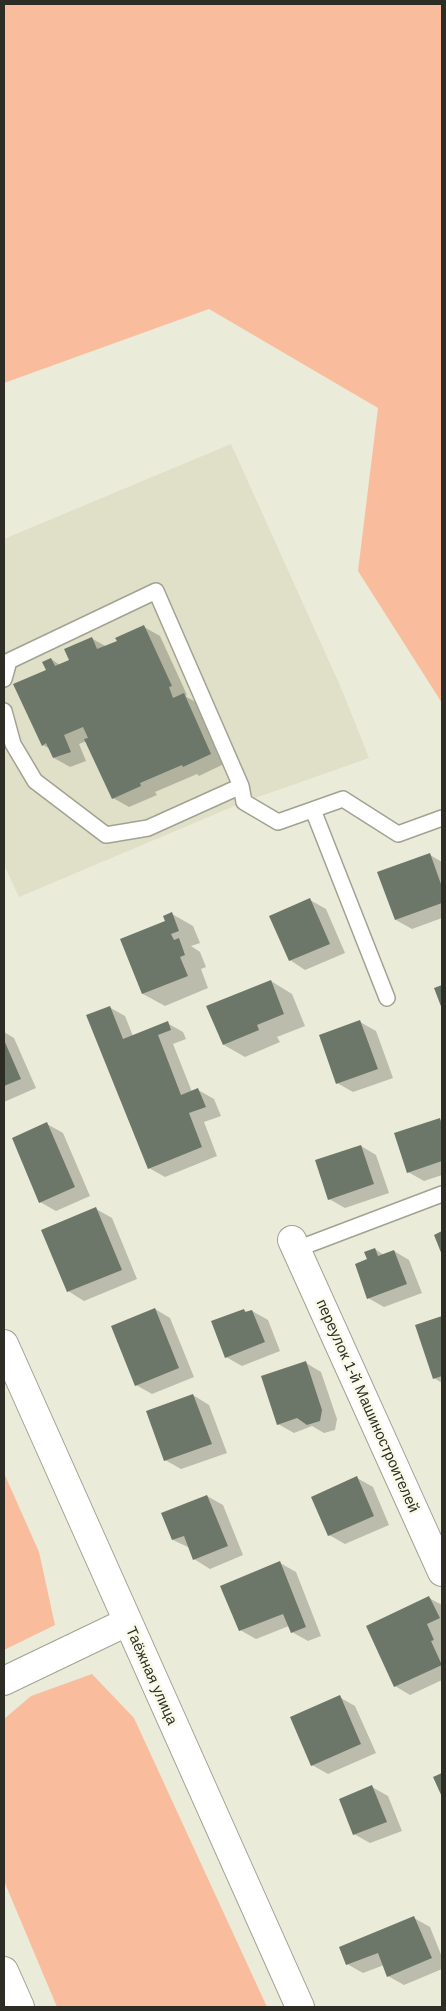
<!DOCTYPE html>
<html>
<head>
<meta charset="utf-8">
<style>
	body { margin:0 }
	#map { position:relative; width:446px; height:2011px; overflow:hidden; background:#ebebd9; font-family:Arial,sans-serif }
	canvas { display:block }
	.frame { position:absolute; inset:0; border:5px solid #2d2d26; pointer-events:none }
</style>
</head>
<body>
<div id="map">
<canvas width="446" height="2011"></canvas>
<div class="frame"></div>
</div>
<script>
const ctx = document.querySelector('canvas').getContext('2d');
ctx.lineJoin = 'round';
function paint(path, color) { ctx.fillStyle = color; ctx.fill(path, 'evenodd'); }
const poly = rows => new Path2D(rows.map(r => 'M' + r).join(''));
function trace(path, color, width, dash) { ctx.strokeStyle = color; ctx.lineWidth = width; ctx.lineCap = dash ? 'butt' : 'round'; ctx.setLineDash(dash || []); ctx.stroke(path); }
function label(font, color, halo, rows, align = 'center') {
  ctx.font = font + ' Arial,sans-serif'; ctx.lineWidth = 5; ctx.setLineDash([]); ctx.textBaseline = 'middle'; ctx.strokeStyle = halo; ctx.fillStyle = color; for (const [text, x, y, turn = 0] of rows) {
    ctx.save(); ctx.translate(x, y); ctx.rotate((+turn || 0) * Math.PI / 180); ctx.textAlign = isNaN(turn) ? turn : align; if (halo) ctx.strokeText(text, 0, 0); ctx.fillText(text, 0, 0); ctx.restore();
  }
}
paint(poly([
	[231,444,342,690,369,758,244,802,19,897,4,865,4,539]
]), '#dfe0c7');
paint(poly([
	[4,4,442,4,442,703,358,571,378,408,209,309,4,383],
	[4,1473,39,1552,55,1625,4,1650],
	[92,1674,134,1718,267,2007,57,2007,4,1881,4,1719,31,1696]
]), '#f9bd9d');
paint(poly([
	[144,627,160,636,187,695,185,696,199,704,226,763,199,776,197,774,155,792,157,795,129,807,113,798,87,741,79,744,86,761,70,767,54,758,50,749,43,745,47,671,51,659,60,665,70,660,91,638,107,647],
	[430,855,442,862,442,918,412,929,396,920],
	[310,900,326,909,345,953,305,970,290,960],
	[172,914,193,926,200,943,191,946,200,952,206,967,201,969,208,988,165,1006,143,994,122,939,167,921],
	[271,981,292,994,305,1026,277,1037,280,1042,245,1057,224,1045],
	[109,1007,125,1016,133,1036,167,1023,183,1032,186,1039,173,1044,192,1092,198,1090,214,1099,221,1116,204,1122,217,1156,165,1177,149,1168],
	[360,1022,376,1031,393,1078,353,1092,337,1083],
	[4,1032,14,1038,36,1088,4,1102],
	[439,1119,442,1121,442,1175,424,1181,408,1172],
	[47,1124,63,1133,90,1196,56,1211,40,1202],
	[361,1146,376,1155,389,1193,345,1208,329,1199],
	[96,1209,112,1218,137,1279,84,1301,68,1291],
	[375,1249,384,1255,394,1251,409,1260,422,1293,384,1307,368,1298,369,1260],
	[155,1309,170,1318,194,1377,152,1394,136,1385],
	[244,1310,248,1313,252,1311,268,1320,280,1351,242,1366,226,1357],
	[442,1317,442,1383,434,1378,417,1325],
	[306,1363,321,1372,337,1419,335,1430,324,1433,312,1426,294,1433,278,1424],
	[193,1395,209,1405,227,1453,181,1469,165,1460],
	[357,1478,373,1487,389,1525,345,1544,329,1535],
	[207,1496,223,1505,243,1555,210,1569,194,1559,190,1548,173,1540,163,1514],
	[280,1563,296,1572,321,1636,308,1641,292,1632,289,1626,256,1639,240,1630],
	[429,1598,442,1605,442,1680,410,1695,395,1686],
	[339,1697,355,1706,376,1753,328,1774,312,1765],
	[372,1787,388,1796,402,1831,370,1843,354,1834],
	[414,1918,430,1927,442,1957,442,1969,404,1985,388,1976,384,1965,363,1973,347,1964]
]), '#0003');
paint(poly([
	[144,625,172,686,169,687,173,698,184,693,211,754,183,767,182,765,140,783,141,786,112,799,84,739,88,738,83,727,64,735,71,752,53,758,46,743,42,746,13,684,46,670,42,662,51,658,55,666,69,660,64,649,92,637,97,649,117,641,115,638],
	[430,853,442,887,442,903,395,920,377,872],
	[310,898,330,944,289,961,269,916],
	[172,912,179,931,171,934,174,940,179,938,185,955,180,957,188,976,142,994,120,939,165,921,163,916],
	[271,980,284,1014,257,1025,259,1030,223,1045,206,1006],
	[442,985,442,1009,434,988],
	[110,1006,123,1039,168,1021,171,1030,158,1035,181,1095,198,1088,206,1107,189,1113,202,1147,148,1169,86,1015],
	[360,1020,378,1069,336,1084,319,1035],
	[4,1040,21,1079,4,1086],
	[440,1118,442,1126,442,1161,407,1173,394,1133],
	[47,1122,75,1187,39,1203,12,1138],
	[361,1145,374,1184,328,1200,315,1160],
	[96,1207,122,1270,67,1292,41,1230],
	[442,1231,442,1255,434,1235],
	[375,1248,378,1256,394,1250,407,1284,367,1299,355,1264,367,1259,364,1252],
	[155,1308,179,1368,135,1386,111,1326],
	[244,1309,245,1312,252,1310,265,1342,225,1358,211,1321],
	[442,1316,442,1376,433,1379,415,1325],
	[306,1361,322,1410,320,1421,307,1425,297,1418,277,1425,261,1376],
	[193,1394,212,1444,164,1461,146,1411],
	[357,1476,374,1516,328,1536,311,1497],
	[207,1495,228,1546,193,1560,184,1536,172,1540,161,1513],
	[280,1561,306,1627,291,1633,283,1614,239,1631,220,1586],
	[429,1596,440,1618,427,1624,434,1640,431,1641,442,1665,394,1687,366,1626],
	[340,1695,361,1744,311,1766,290,1717],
	[442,1773,442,1797,433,1777],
	[372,1785,387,1822,353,1835,339,1799],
	[414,1916,432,1958,387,1977,378,1953,346,1965,339,1947]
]), '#6d7769');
const service = poly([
	[4,679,9,661,156,591,241,786,244,802,278,822,343,799,398,834,442,818],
	[4,711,13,744,35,781,106,835,148,828,241,786],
	[313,810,387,998],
	[297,1249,442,1194]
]);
const minor = poly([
	[292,1240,442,1572],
	[4,1681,127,1622],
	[4,1971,20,2007]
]);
const tertiary = poly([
	[4,1344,300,2007]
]);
trace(service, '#a1a291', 18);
trace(minor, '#a1a291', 30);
trace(tertiary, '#a1a291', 30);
trace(service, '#fff', 15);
trace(minor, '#fff', 28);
trace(tertiary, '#fff', 28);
label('15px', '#2d2d26', '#f8f9e6', [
	["переулок 1-й Машиностроителей",367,1406,66],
	["Таёжная улица",151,1676,66]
]);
</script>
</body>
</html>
